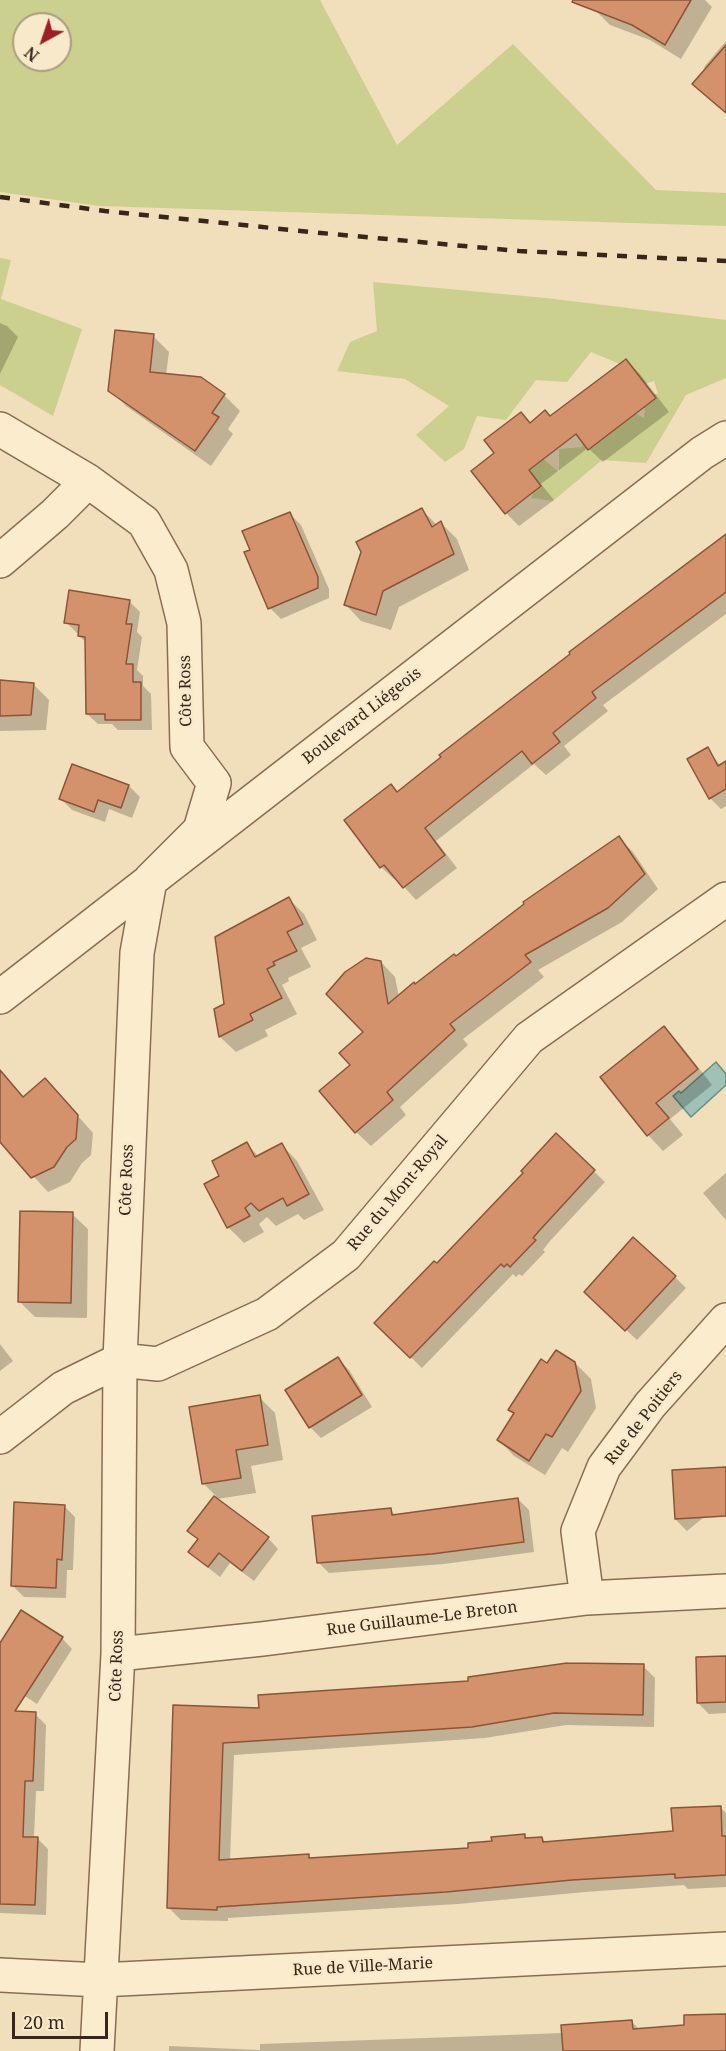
<!DOCTYPE html>
<html>
<head>
<meta charset="utf-8">
<style>
	body { margin:0 }
	#map { position:relative; width:726px; height:2051px; overflow:hidden; background:#f1deba; font-family:"Noto Serif",serif }
	canvas { display:block }
	.north { position:absolute; left:12px; top:12px; width:60px; height:60px; box-sizing:border-box; background:#f8e9ca; border:2px solid #ab9b83; border-radius:50%; rotate:220deg; font-size:16px; font-weight:700; line-height:24px; text-align:center; color:#372619 }
	.north::after { content:''; display:block; margin:auto; width:21px; height:27px; background:#9e1e25; clip-path:polygon(50% 0,100% 100%,50% 72%,0 100%) }
	.scale { position:absolute; left:12px; top:2012px; width:96px; height:27px; box-sizing:border-box; border:3px solid #372619; border-top:0; padding-left:8px; font-size:18px; line-height:21px; white-space:nowrap; color:#372619; -webkit-text-stroke:4px #f8e9ca; paint-order:stroke }
</style>
</head>
<body>
<div id="map">
<canvas width="726" height="2051"></canvas>
<div class="north">N</div>
<div class="scale">20 m</div>
</div>
<script>
const ctx = document.querySelector('canvas').getContext('2d');
ctx.lineJoin = 'round';
function paint(path, color) { ctx.fillStyle = color; ctx.fill(path, 'evenodd'); }
const poly = rows => new Path2D(rows.map(r => 'M' + r).join(''));
function trace(path, color, width, dash) { ctx.strokeStyle = color; ctx.lineWidth = width; ctx.lineCap = dash ? 'butt' : 'round'; ctx.setLineDash(dash || []); ctx.stroke(path); }
function label(font, color, halo, rows, align = 'center') {
  ctx.font = font + ' "Noto Serif",serif'; ctx.lineWidth = 5; ctx.setLineDash([]); ctx.textBaseline = 'middle'; ctx.strokeStyle = halo; ctx.fillStyle = color; for (const [text, x, y, turn = 0] of rows) {
    ctx.save(); ctx.translate(x, y); ctx.rotate((+turn || 0) * Math.PI / 180); ctx.textAlign = isNaN(turn) ? turn : align; if (halo) ctx.strokeText(text, 0, 0); ctx.fillText(text, 0, 0); ctx.restore();
  }
}
paint(poly([
	[0,0,320,0,397,145,513,44,656,190,726,193,726,226,99,206,0,192],
	[24,24,60,24,60,60,24,60],
	[0,258,11,260,1,299,82,329,53,416,0,385],
	[373,282,546,298,726,320,726,378,686,395,646,463,602,460,553,501,531,498,538,483,510,474,540,456,559,472,559,449,582,447,587,430,621,405,644,418,646,394,658,394,654,381,631,389,620,364,591,352,567,382,536,380,506,420,477,416,464,449,445,462,416,435,449,406,405,379,337,371,350,342,377,331]
]), '#ccd08e');
const water = poly([
	[716,1062,726,1074,726,1085,691,1117,673,1096,679,1091,681,1093,716,1062]
]);
paint(water, '#9fc1b6');
trace(water, '#668f83', 1.5);
paint(poly([
	[596,0,705,0,712,7,681,59,650,40,610,25,594,9],
	[726,41,726,113,694,84,707,70,704,67],
	[0,323,7,326,18,337,0,374],
	[153,336,169,352,166,375,201,379,224,395,240,411,228,429,233,434,211,466,126,406,110,390],
	[626,360,640,374,669,412,603,462,588,448,541,484,554,500,519,526,506,513,496,454,521,414,531,424,550,418],
	[421,509,437,525,441,523,457,539,469,570,399,607,391,630,361,621,346,605],
	[290,514,301,525,329,589,329,598,281,619,270,608,252,550],
	[726,537,726,614,603,705,608,711,564,746,571,755,546,775,534,764,436,841,457,868,416,900,396,878,394,879,381,867,346,820,398,793],
	[129,601,140,612,137,632,142,637,137,670,143,676,143,686,151,694,152,730,118,730,112,724,98,724,87,714,87,643,79,636,80,634,77,633,66,622],
	[0,681,33,684,49,700,46,730,0,731],
	[707,749,721,766,726,763,726,806,721,809,710,798],
	[129,786,140,797,132,818,109,809,105,822,72,810,61,799],
	[619,838,633,852,658,889,622,922,538,970,544,977,463,1039,468,1045,400,1107,406,1115,371,1146,356,1132,352,1065,365,1032,381,962,395,977,399,997,456,958],
	[289,899,304,914,317,940,301,948,311,967,288,978,289,981,282,985,297,1014,265,1030,268,1036,236,1052,220,1037,216,1009,225,1005],
	[663,1028,679,1043,712,1085,670,1119,683,1135,663,1151,648,1135],
	[10,1084,24,1098,60,1096,93,1133,91,1155,82,1163,70,1182,48,1192,0,1140,0,1089],
	[556,1135,605,1182,550,1241,543,1250,545,1252,522,1276,519,1274,516,1277,513,1274,422,1368,376,1323,437,1266,525,1173],
	[247,1144,259,1157,282,1145,297,1161,324,1210,304,1220,298,1214,276,1226,267,1217,259,1224,264,1232,244,1243,228,1227,221,1177],
	[726,1173,726,1220,703,1193],
	[72,1214,88,1229,87,1318,35,1317,19,1301],
	[675,1277,686,1288,637,1340,597,1303],
	[0,1344,13,1361,0,1371],
	[338,1359,349,1370,372,1407,321,1438,310,1427],
	[575,1363,591,1379,596,1408,568,1452,562,1448,545,1475,514,1456,499,1440,515,1414,510,1409,548,1365],
	[259,1397,275,1413,283,1460,251,1466,256,1493,217,1499,268,1538,278,1549,254,1581,230,1563,220,1577,201,1562,190,1552,199,1540,189,1530,216,1496,203,1483],
	[726,1469,726,1499,687,1531,676,1520,674,1471],
	[518,1499,529,1510,534,1552,444,1564,329,1573,318,1562,391,1510,396,1516],
	[64,1506,75,1517,73,1570,67,1570,66,1598,24,1597,13,1586],
	[62,1638,72,1649,37,1704,0,1680,0,1646],
	[726,1657,726,1713,709,1714,698,1703],
	[643,1666,655,1678,654,1727,566,1725,485,1738,234,1755,230,1861,309,1856,312,1859,470,1849,524,1835,528,1839,542,1838,546,1843,674,1833,721,1808,726,1813,726,1887,688,1889,684,1885,585,1892,458,1904,228,1918,228,1921,181,1920,169,1908,174,1706,260,1710,470,1682],
	[0,1712,35,1714,46,1725,44,1791,36,1791,34,1838,37,1838,48,1849,46,1915,0,1913],
	[726,2016,726,2051,169,2051,169,2046,260,2050,260,2044,563,2033,632,2022,640,2030,686,2026]
]), '#0003');
const building = poly([
	[573,0,691,0,665,45,632,25,572,2,573,0],
	[726,45,726,113,692,84,726,45],
	[115,330,154,334,150,372,201,377,225,394,212,413,219,417,195,451,108,391,115,330],
	[626,359,656,398,588,450,576,434,529,470,541,486,505,514,471,471,494,453,484,440,521,412,530,423,545,410,550,416,626,359],
	[422,508,432,527,441,521,454,554,383,591,376,615,344,605,361,552,356,542,422,508],
	[290,512,318,577,318,588,268,609,244,552,250,550,242,531,290,512],
	[726,534,726,592,592,692,596,698,553,733,560,742,532,764,522,751,425,828,445,855,403,888,384,865,380,868,344,820,391,784,397,792,441,757,439,755,570,654,569,652,726,534],
	[69,590,130,600,126,624,132,624,126,664,133,664,133,682,141,682,141,720,105,720,105,714,86,714,85,637,78,636,79,625,64,623,69,590],
	[0,680,34,683,31,715,0,716,0,680],
	[708,747,718,766,726,761,726,789,709,799,687,759,708,747],
	[72,764,129,785,121,808,98,800,94,812,59,799,72,764],
	[619,836,645,874,608,908,525,955,531,962,450,1024,455,1030,387,1092,393,1100,355,1133,319,1091,350,1065,339,1053,363,1032,326,994,345,972,366,958,381,961,388,1004,414,982,415,984,454,954,456,956,524,904,523,902,619,836],
	[289,897,303,924,287,932,297,951,273,962,275,965,267,969,282,998,250,1014,253,1020,219,1037,214,1009,224,1004,215,937,289,897],
	[664,1026,698,1069,656,1103,669,1118,647,1136,600,1077,664,1026],
	[0,1070,23,1097,45,1078,78,1115,76,1139,67,1147,54,1167,31,1178,0,1142,0,1070],
	[556,1133,595,1170,539,1231,533,1238,536,1240,510,1267,507,1264,504,1267,501,1264,410,1358,374,1323,434,1261,437,1263,523,1173,521,1171,556,1133],
	[247,1142,255,1157,282,1143,309,1194,287,1206,283,1198,259,1211,251,1203,245,1208,250,1216,227,1228,204,1184,219,1176,212,1161,247,1142],
	[20,1211,73,1212,71,1303,18,1302,20,1211],
	[633,1237,676,1276,625,1331,584,1292,633,1237],
	[556,1350,575,1362,581,1391,552,1437,546,1434,529,1461,497,1440,514,1413,508,1410,541,1359,547,1363,556,1350],
	[338,1357,362,1395,309,1428,285,1390,338,1357],
	[260,1395,268,1445,236,1450,241,1478,202,1484,189,1407,260,1395],
	[726,1467,726,1516,675,1519,672,1470,726,1467],
	[214,1496,269,1537,242,1571,219,1553,208,1567,188,1552,198,1539,187,1531,214,1496],
	[518,1498,524,1542,432,1554,317,1563,312,1516,391,1508,392,1515,518,1498],
	[14,1502,65,1505,62,1560,57,1559,56,1588,11,1586,14,1502],
	[21,1610,63,1637,15,1711,36,1712,33,1781,25,1781,23,1837,38,1837,35,1905,0,1904,0,1643,21,1610],
	[726,1656,726,1702,697,1703,696,1657,726,1656],
	[567,1663,644,1664,643,1715,554,1713,472,1727,223,1743,219,1860,309,1854,309,1858,468,1848,468,1843,492,1841,491,1837,525,1834,525,1838,542,1837,543,1842,673,1831,671,1808,721,1806,722,1836,726,1836,726,1875,675,1878,675,1874,572,1880,446,1892,217,1907,217,1910,167,1908,173,1705,259,1708,258,1695,468,1681,468,1677,567,1663],
	[726,2014,726,2051,563,2051,561,2025,632,2020,633,2029,684,2025,684,2015,726,2014]
]);
paint(building, '#d3926c');
trace(building, '#8b5437', 1.5);
const minor = poly([
	[0,429,88,481,144,522,171,570,184,623,187,747,214,783,200,830,150,880,137,953,120,1360,118,1654,97,2051],
	[0,561,55,514,88,481],
	[0,997,702,453,726,438],
	[0,1437,63,1388,120,1360,158,1364,267,1314,346,1255,529,1038,726,899],
	[587,1598,578,1531,604,1467,650,1405,726,1320],
	[118,1654,262,1639,587,1598,726,1591],
	[0,1975,100,1980,726,1949]
]);
trace(minor, '#896d53', 36);
trace(minor, '#fcecce', 33);
trace(poly([
	[0,197,105,211,321,233,519,251,726,261]
]), '#372619', 4.5, [10, 10]);
label('16px', '#372619', '#f8e9ca', [
	["Côte Ross",186,691,-91],
	["Boulevard Liégeois",362,716,-38],
	["Côte Ross",127,1180,-88],
	["Rue du Mont-Royal",398,1193,-50],
	["Rue de Poitiers",644,1418,-52],
	["Rue Guillaume-Le Breton",422,1619,-7],
	["Côte Ross",117,1666,-88],
	["Rue de Ville-Marie",363,1967,-3]
]);
</script>
</body>
</html>
